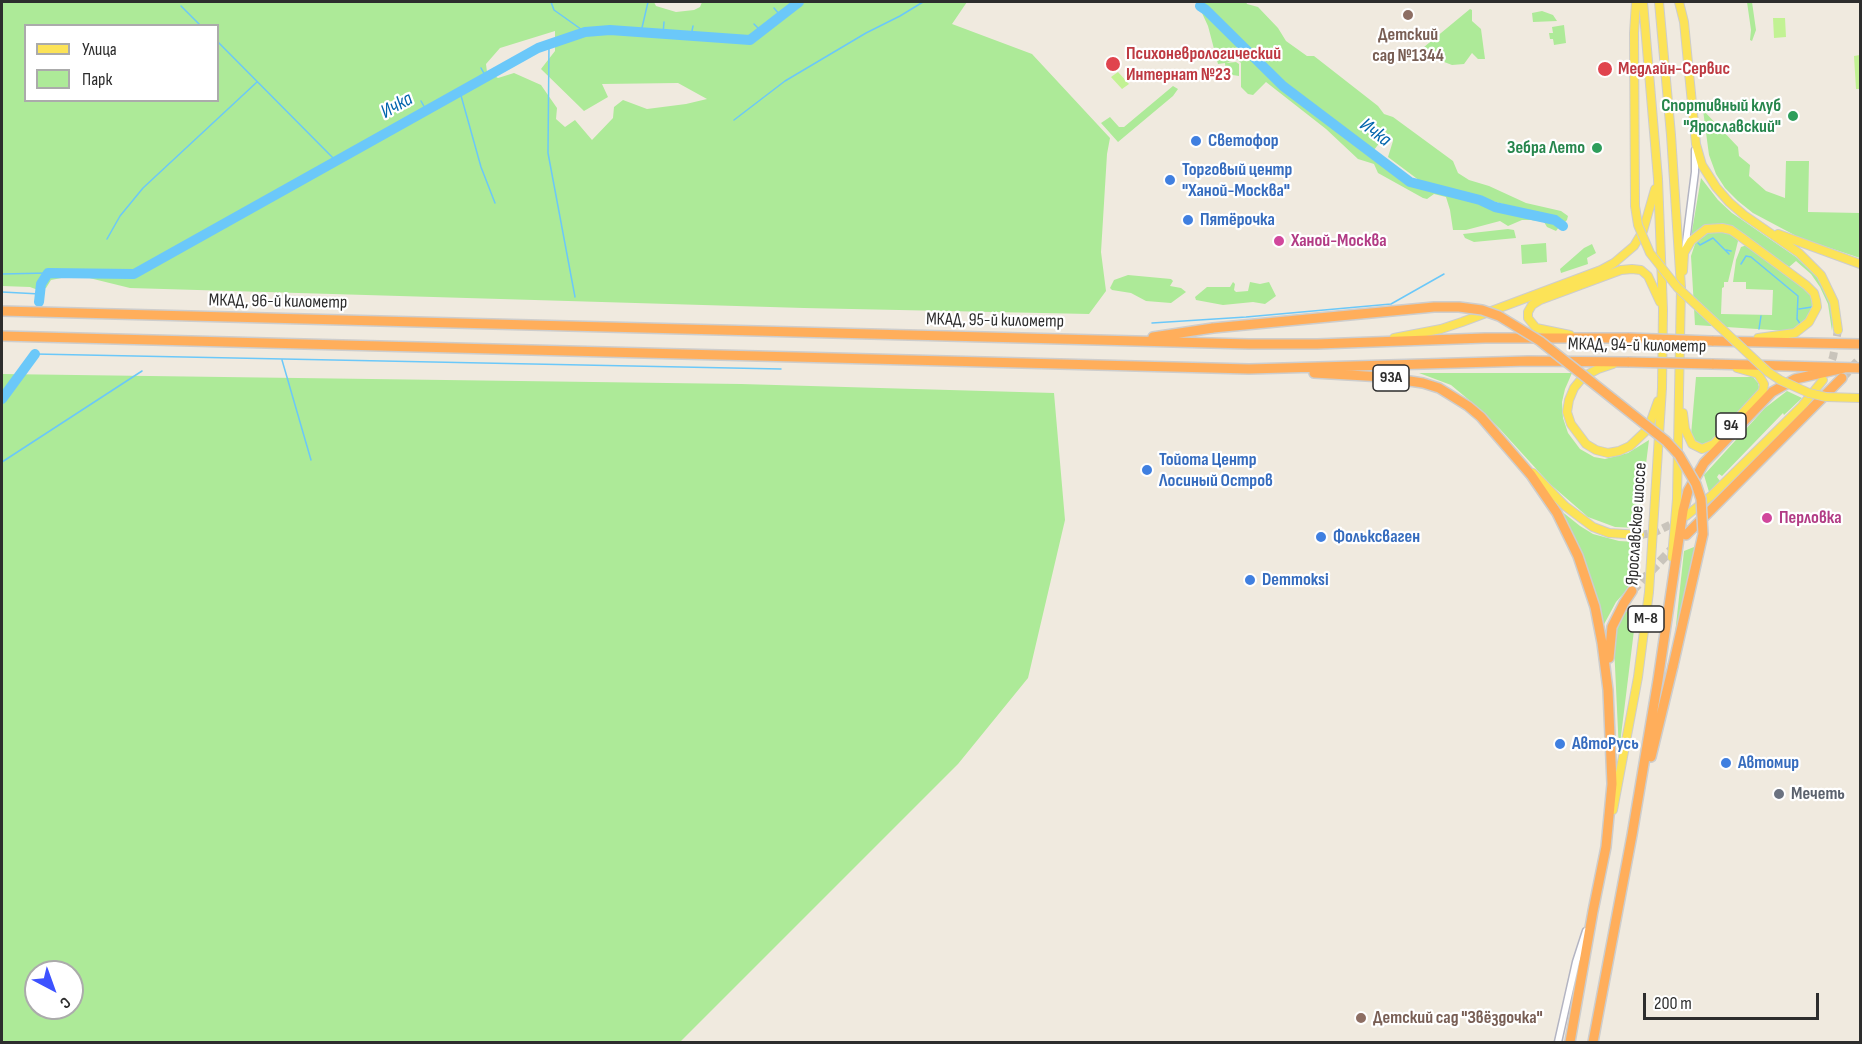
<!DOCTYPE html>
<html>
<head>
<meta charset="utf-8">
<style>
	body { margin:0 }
	#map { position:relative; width:1862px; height:1044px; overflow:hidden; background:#f0eadf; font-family:"Sofia Sans Condensed",sans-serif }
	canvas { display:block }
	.frame { position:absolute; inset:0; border:3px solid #2d2d2d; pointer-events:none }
	.legend { position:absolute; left:24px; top:24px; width:195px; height:78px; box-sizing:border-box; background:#fff; border:2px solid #ababab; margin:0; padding:8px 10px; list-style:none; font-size:18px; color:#2d2d2d }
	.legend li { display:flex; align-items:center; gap:12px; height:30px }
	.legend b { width:30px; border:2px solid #ababab }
	.north { position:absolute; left:24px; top:960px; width:60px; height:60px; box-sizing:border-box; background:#fff; border:2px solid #ababab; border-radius:50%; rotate:139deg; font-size:16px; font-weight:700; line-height:24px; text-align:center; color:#2d2d2d }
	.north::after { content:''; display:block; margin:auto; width:21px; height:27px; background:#3d52ff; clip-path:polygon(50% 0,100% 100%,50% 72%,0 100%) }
	.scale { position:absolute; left:1643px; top:993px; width:176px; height:27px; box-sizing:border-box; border:3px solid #2d2d2d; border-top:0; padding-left:8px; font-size:18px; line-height:21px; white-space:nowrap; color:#2d2d2d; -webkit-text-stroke:4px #fff; paint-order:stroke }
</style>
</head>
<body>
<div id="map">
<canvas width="1862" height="1044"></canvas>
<div class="frame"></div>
<ul class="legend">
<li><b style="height:8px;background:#fce357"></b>Улица</li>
<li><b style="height:16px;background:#adea98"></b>Парк</li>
</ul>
<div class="north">С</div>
<div class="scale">200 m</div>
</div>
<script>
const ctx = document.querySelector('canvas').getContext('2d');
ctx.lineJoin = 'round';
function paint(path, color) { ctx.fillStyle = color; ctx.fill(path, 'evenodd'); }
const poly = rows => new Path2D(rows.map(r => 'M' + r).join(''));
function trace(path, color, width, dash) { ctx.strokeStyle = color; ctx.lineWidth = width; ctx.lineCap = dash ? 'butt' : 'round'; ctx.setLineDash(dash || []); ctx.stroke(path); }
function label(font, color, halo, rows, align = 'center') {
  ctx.font = font + ' "Sofia Sans Condensed",sans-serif'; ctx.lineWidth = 4.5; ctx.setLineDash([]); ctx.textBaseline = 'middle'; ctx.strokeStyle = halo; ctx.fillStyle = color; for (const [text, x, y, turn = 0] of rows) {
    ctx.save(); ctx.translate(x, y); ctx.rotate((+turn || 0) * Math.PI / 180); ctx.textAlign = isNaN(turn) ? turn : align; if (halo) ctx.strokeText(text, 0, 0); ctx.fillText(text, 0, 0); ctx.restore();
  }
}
paint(poly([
	[2,2,654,2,656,6,676,12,694,10,700,7,702,2,967,2,952,24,1032,54,1110,138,1107,154,1101,252,1106,291,1089,314,804,308,130,288,77,275,51,280,46,288,38,290,30,287,2,286],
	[26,26,218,26,218,100,26,100],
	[555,31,555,51,541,69,584,111,608,97,602,84,678,83,707,99,686,104,647,109,623,100,614,107,613,118,592,140,575,120,565,127,556,119,557,108,541,85,514,73,498,78,487,72,486,64,500,48],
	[1203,2,1246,2,1247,4,1258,7,1278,28,1286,41,1307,56,1314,56,1378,106,1384,114,1393,117,1453,161,1458,173,1469,180,1489,186,1526,203,1561,211,1568,216,1567,220,1564,223,1557,219,1420,181,1388,157,1393,141,1390,134,1384,137,1374,150,1285,85,1202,4],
	[1747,2,1752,2,1756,30,1752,41,1750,40,1751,30],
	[1470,9,1472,10,1472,21,1481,29,1485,59,1478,59,1472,53,1464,64,1452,65,1418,52],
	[1203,10,1283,88,1409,184,1417,188,1481,203,1496,209,1553,222,1559,227,1556,231,1547,227,1544,222,1531,220,1522,220,1508,226,1500,221,1466,230,1453,230,1450,210,1446,197,1434,194,1427,199,1423,198,1378,173,1374,164,1358,159,1326,129,1266,82,1253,95,1248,94,1241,87,1241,63,1237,59,1226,63,1236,62,1239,64,1239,76,1226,74,1225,63,1218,64,1208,26,1202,13],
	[1542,11,1553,15,1557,21,1533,22,1532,13],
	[1564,25,1566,43,1554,45,1553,39,1550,39,1549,33,1553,33,1552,27],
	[1173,86,1178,89,1173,96,1118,142,1101,123,1110,117,1119,127,1124,127],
	[1703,110,1738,147,1739,156,1750,165,1749,176,1766,191,1785,198,1786,161,1809,161,1808,212,1860,213,1860,258,1800,238,1753,213,1738,201,1725,188,1716,174,1709,155],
	[1701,178,1718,200,1732,213,1796,257,1818,278,1831,302,1834,313,1832,331,1828,304,1820,287,1811,274,1796,261,1789,267,1746,236,1725,224,1711,224,1702,228,1691,237],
	[1508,229,1514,230,1516,238,1474,242,1465,238,1463,234],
	[1715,230,1729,233,1736,237,1738,241,1728,282,1724,282,1724,287,1722,288,1721,314,1772,315,1773,290,1746,289,1746,282,1733,282,1736,260,1741,247,1747,245,1794,278,1811,294,1814,307,1806,322,1795,329,1788,331,1695,325,1691,256,1696,241,1706,232],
	[1546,243,1547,262,1522,264,1521,245],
	[1592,244,1596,253,1587,258,1588,264,1561,273,1560,269,1584,248],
	[1128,275,1171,279,1173,281,1170,286,1181,288,1186,292,1171,303,1146,301,1131,293,1112,290,1110,288,1114,280],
	[1233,282,1235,284,1234,290,1236,292,1248,291,1250,282,1260,284,1269,282,1276,296,1265,304,1253,302,1223,305,1196,300,1195,297,1207,287,1230,287],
	[1419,373,1572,373,1565,389,1562,402,1563,418,1568,433,1580,449,1594,457,1605,459,1628,453,1649,440,1638,528,1615,527,1588,517,1550,484,1499,428,1475,405,1451,385],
	[2,374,741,384,1054,393,1065,520,1028,678,958,764,680,1042,2,1042],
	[36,972,72,972,72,1008,36,1008],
	[1696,377,1753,377,1758,383,1759,387,1758,393,1713,441,1705,444,1699,444,1693,440,1691,435],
	[1787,391,1802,398,1784,415,1783,413,1722,476,1719,474,1717,477,1720,481,1709,492,1704,475,1765,408],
	[1560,510,1580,526,1593,534,1619,541,1636,542,1631,585,1616,602,1602,628],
	[1699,545,1672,662,1684,551],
	[1625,611,1636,614,1619,752,1614,645,1617,628]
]), '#adea98');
paint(poly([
	[1773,18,1785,18,1786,37,1774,38],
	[1860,55,1860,89,1856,89,1854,56],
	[1118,72,1129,84,1122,89,1111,77]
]), '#c2f293');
trace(poly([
	[551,2,554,10,585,32],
	[181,6,201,26],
	[774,8,780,15],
	[754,24,761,31],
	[641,32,648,2],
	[663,34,664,22],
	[691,36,693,26],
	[218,42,336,161],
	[549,44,548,153,575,297],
	[481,68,486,77],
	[460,92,481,167,495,203],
	[421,101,426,110],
	[734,120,785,81,866,33,900,16,923,2],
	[107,239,120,216,143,188,257,82],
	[1698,243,1700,245,1713,238,1729,254],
	[1726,250,1731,251],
	[1741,264,1746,256,1751,257,1798,296,1797,319,1801,325],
	[2,274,48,273],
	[2,292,40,294],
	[1799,309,1812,307],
	[1152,323,1246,317,1391,304,1444,274],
	[1759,329,1761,316],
	[35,354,781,369],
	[282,360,311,460],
	[2,462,142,371]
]), '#6bc8f9', 1.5);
trace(poly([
	[1200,6,1206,10,1283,86,1410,182,1480,200,1495,207,1555,220,1563,226],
	[39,302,41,284,48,273,134,274,538,48,585,32,610,30,750,40,799,2],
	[2,399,35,354]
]), '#6bc8f9', 10);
trace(poly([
	[1828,371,1833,357,1838,330],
	[1640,535,1653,533,1678,521]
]), '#c9c4bb', 8, [8, 4]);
trace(poly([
	[1842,378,1860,359],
	[1632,591,1676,545]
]), '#c9c4bb', 9, [9, 4.5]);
const minor = poly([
	[1685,250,1695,172,1695,150],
	[1558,1042,1576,962,1586,931]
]);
const major = poly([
	[1659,2,1671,135,1681,287,1677,499,1672,557],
	[1679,2,1684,22,1696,144,1702,165,1716,187,1729,202,1744,215,1799,253,1821,275,1834,302,1838,330],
	[1634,33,1636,2],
	[1778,234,1860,264],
	[1683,271,1684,253,1691,241,1706,229,1722,228,1731,230,1741,237,1806,285,1814,293,1816,300,1817,307,1809,322,1795,333,1758,338],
	[1570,335,1536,328,1528,318,1528,312,1532,305,1540,300,1621,270,1632,269,1641,270,1648,276,1660,302],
	[1394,338,1441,329,1462,322,1601,270,1614,263,1634,246,1643,231,1655,189],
	[1613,364,1598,369,1583,377,1574,388,1569,400,1567,412,1571,424,1586,444,1596,450,1608,453,1619,451,1630,446,1648,429,1658,401],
	[1683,413,1685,429,1692,444,1702,449,1714,444,1763,391,1764,384,1758,374,1737,368],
	[1533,473,1565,506,1593,527,1609,533,1640,535],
	[1686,516,1711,496,1802,406,1823,380],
	[1613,810,1638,677,1649,592,1662,388,1663,310,1658,179,1643,2]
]);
const highway = poly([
	[2,311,1249,344,1317,344,1485,338,1629,338],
	[2,336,1249,369,1528,361,1629,362],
	[1153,337,1213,328],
	[1712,341,1860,344],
	[1712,364,1860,368],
	[1314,373,1383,377,1423,383,1439,388,1468,406,1481,417,1531,475,1557,513,1578,556,1595,607,1602,643,1608,690,1612,784,1606,847,1593,911,1570,1042],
	[1686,535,1842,378],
	[1609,658,1612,627,1624,603,1632,591],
	[1651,757,1673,666],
	[1593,1042,1632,835,1658,680,1683,511,1688,491,1704,463,1772,392,1795,379,1844,368]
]);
trace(minor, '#b3b4c2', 9);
trace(major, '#cdcdcd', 10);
trace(highway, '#cdcdcd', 12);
trace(minor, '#fff', 6);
trace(major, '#fce357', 8);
trace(highway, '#ffae5b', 9);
const majorBridge = poly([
	[1634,33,1635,206,1638,225,1650,253,1677,287,1768,372,1780,380,1809,393,1826,397,1860,398]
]);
const highwayBridge = poly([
	[1213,328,1434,307,1459,307,1482,310,1499,316,1540,341,1666,441,1679,455,1696,484,1701,499,1703,534,1673,666],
	[1629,338,1712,341],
	[1629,362,1712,364]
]);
trace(majorBridge, '#cdcdcd', 10, []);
trace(highwayBridge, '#cdcdcd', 12, []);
trace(majorBridge, '#fce357', 8);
trace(highwayBridge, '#ffae5b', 9);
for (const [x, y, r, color] of [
	[1408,15,6,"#8d6e63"],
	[1113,64,8,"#e0444e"],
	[1605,69,8,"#e0444e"],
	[1793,116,6,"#2e9e5b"],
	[1196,141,6,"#3f7fe0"],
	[1597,148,6,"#2e9e5b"],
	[1170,180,6,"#3f7fe0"],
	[1188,220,6,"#3f7fe0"],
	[1279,241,6,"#d1479c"],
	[1147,470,6,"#3f7fe0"],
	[1767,518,6,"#d1479c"],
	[1321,537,6,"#3f7fe0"],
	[1250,580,6,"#3f7fe0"],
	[1560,744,6,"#3f7fe0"],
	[1726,763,6,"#3f7fe0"],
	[1779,794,6,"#6b7280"],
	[1361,1018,6,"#8d6e63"]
]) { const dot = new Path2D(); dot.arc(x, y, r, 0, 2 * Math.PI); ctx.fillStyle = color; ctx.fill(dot); trace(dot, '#fff', 2); }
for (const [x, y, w] of [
	[1391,378,36],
	[1731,426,30],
	[1646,619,36]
]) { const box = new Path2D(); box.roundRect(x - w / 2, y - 13, w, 26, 4.5); ctx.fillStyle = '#fff'; ctx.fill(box); trace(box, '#2d2d2d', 1.5); }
label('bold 16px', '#2d2d2d', null, [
	["93A",1391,378],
	["94",1731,426],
	["М-8",1646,619]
]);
label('bold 18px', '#785e54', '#fff', [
	["Детский",1408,35],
	["сад №1344",1408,56],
	["Детский сад \"Звёздочка\"",1373,1018,"left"]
]);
label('bold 18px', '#be3a42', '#fff', [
	["Психоневрологический",1126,54],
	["Интернат №23",1126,75],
	["Медлайн-Сервис",1618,69]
], 'left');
label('bold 18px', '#27864d', '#fff', [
	["Спортивный клуб",1781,106],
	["\"Ярославский\"",1781,127],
	["Зебра Лето",1585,148]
], 'right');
label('bold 18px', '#366cbe', '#fff', [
	["Светофор",1208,141],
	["Торговый центр",1182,170],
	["\"Ханой-Москва\"",1182,191],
	["Пятёрочка",1200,220],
	["Тойота Центр",1159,460],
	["Лосиный Остров",1159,481],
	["Фольксваген",1333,537],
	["Demmoksi",1262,580],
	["АвтоРусь",1572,744],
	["Автомир",1738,763]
], 'left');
label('bold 18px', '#b23c85', '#fff', [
	["Ханой-Москва",1291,241],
	["Перловка",1779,518]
], 'left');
label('18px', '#2d2d2d', '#fff', [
	["МКАД, 96-й километр",278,302,1],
	["МКАД, 95-й километр",995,321,1],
	["МКАД, 94-й километр",1637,346,1],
	["Ярославское шоссе",1637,524,-86]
]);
label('bold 18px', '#5b616d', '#fff', [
	["Мечеть",1791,794]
], 'left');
label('italic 20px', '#0265ad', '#fff', [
	["Ичка",397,106,-29],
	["Ичка",1375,133,37]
]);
</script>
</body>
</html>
